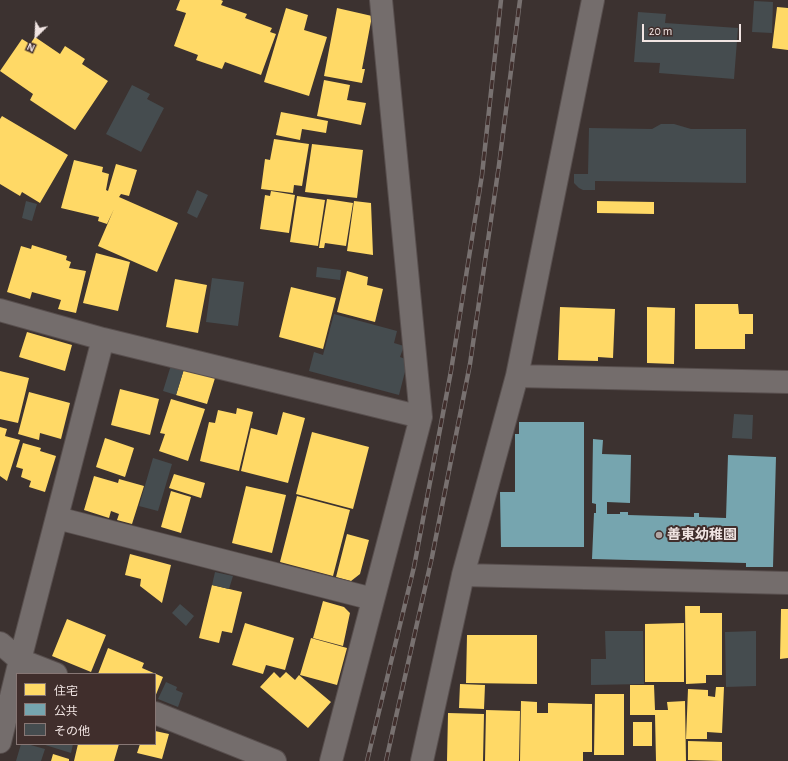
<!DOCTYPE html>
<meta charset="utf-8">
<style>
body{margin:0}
#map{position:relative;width:788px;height:761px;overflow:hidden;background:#3c3230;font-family:"Alegreya Sans","Noto Sans JP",sans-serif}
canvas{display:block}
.legend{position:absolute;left:16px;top:673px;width:140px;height:72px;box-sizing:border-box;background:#402e2c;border:1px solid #877775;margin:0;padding:5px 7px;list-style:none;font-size:12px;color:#f1e5e3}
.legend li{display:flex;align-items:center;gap:8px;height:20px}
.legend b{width:20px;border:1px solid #877775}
.north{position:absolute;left:16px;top:16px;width:40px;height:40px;-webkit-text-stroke:3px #402e2c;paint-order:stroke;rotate:204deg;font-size:11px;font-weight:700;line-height:16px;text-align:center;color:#f1e5e3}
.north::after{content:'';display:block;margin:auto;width:14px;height:18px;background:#f1e5e3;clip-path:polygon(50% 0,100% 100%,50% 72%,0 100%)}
.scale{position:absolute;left:642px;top:24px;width:99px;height:18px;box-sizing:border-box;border:2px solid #f1e5e3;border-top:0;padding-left:5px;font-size:12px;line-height:14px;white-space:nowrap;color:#f1e5e3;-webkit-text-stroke:3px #402e2c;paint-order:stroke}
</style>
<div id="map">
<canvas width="788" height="761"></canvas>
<ul class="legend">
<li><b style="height:11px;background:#ffd966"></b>住宅</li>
<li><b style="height:11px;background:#76a5af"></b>公共</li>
<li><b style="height:11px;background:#454c4f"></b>その他</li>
</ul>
<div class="north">N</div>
<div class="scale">20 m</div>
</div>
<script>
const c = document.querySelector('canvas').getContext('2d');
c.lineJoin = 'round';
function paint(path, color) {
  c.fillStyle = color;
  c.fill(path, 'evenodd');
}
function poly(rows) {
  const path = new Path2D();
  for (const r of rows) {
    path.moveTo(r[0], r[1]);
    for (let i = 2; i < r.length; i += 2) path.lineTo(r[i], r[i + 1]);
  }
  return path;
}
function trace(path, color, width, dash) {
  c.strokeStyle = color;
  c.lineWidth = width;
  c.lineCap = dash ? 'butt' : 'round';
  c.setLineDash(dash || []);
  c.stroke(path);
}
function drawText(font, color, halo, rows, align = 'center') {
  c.font = font + ' "Alegreya Sans","Noto Sans JP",sans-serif';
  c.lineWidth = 4;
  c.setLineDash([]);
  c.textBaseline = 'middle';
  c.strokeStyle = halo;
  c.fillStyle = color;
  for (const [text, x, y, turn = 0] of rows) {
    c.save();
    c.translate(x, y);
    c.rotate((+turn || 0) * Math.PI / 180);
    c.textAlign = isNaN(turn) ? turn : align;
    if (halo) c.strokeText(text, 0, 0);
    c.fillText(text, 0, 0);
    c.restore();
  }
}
const homes = poly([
 [180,0,221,0,223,1,221,5,247,14,245,18,272,28,270,32,276,34,261,75,225,62,222,69,196,60,198,55,174,46,186,13,176,10],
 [777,7,788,8,788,50,772,48],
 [286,8,308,15,304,30,327,37,309,96,264,82],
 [337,8,372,16,362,69,365,69,362,83,324,76],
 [35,37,60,54,65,46,85,59,82,64,108,81,75,130,30,100,33,94,0,71,22,39,30,44],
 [324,80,350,85,347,100,366,103,361,125,317,116],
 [281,112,328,121,326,133,302,129,300,140,276,135],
 [2,116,68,155,40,203,22,192,20,196,0,184,0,119],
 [274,139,309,144,302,186,294,185,293,193,261,189,265,159,270,160],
 [312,144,363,150,357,198,305,192],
 [74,160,103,167,102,172,109,174,106,190,108,191,116,164,137,170,129,196,121,194,119,197,178,223,157,272,98,246,114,209,107,224,98,221,99,217,61,208],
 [271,191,295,195,289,233,260,229,265,195,270,196],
 [297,196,325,200,318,246,290,242],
 [327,199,353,203,346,246,325,243,324,248,319,248],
 [354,201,371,203,373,255,347,251],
 [597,201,654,202,654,214,597,213],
 [32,245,67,256,66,260,71,262,69,268,86,271,76,313,58,309,61,300,32,292,30,299,7,292,21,246,31,249],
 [96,253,130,262,118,311,83,303],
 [347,271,368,277,367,285,383,289,375,322,337,312],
 [175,279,207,285,198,333,166,327],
 [291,287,336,298,323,349,279,337],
 [695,304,738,304,739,314,753,314,753,334,745,334,745,349,695,349],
 [560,307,615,309,613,358,598,357,598,361,558,360],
 [647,307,675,308,674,364,647,363],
 [27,332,72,345,65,371,19,357],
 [184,369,215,378,207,404,176,395],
 [0,371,29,378,18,423,0,419],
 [120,389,159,399,150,435,111,425],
 [29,392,70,403,61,439,40,433,39,440,18,434],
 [171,399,205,409,188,461,159,451,165,434,160,433],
 [237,408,253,412,239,471,200,461,209,422,215,423,218,410,236,414],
 [283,412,305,418,288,483,241,471,251,428,277,435],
 [0,427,7,429,5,436,20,440,7,481,0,476],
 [312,432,369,447,353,509,296,494],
 [105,438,134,448,125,477,96,467],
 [23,443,41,448,40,451,56,456,45,492,29,487,31,481,21,477,23,469,16,467],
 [174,474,205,483,201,498,169,488],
 [94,476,118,483,119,479,144,486,132,524,117,520,119,514,111,511,109,518,84,510],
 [246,486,286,495,272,553,232,543],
 [171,491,191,497,181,533,161,527],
 [297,496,350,510,333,576,280,562],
 [347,534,369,540,360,574,351,581,336,577],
 [130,554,171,565,162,603,140,586,141,579,125,575],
 [212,585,242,592,232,633,222,631,219,643,199,638],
 [323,601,344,607,350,613,343,646,313,638],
 [685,606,700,606,700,613,722,613,722,675,706,675,706,683,686,684],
 [781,609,788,609,788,658,780,659],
 [67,619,106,635,91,672,52,656],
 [245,623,294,638,285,670,266,665,263,674,232,665],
 [684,623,684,682,645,682,645,624],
 [467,635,537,635,537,684,466,683],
 [311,638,347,648,337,685,300,675],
 [108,648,144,663,142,668,163,677,155,697,155,674,98,674],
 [274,672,280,678,286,672,295,680,299,675,331,702,308,728,260,687],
 [460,684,485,685,484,709,459,708],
 [630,685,654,685,655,710,668,710,667,702,685,701,686,761,656,761,655,715,630,715],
 [716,687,724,687,722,733,707,732,707,739,686,739,688,689,708,690,708,696,715,697],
 [595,694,624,694,624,755,594,755],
 [521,701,537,702,537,713,548,713,548,703,592,704,592,752,583,752,583,761,520,761],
 [486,710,520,711,519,761,485,761],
 [448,713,484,714,483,761,447,761],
 [633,722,652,722,652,746,633,746],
 [155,731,169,734,162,759,137,753,140,744,155,744],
 [688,741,722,742,722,761,688,760],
 [78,744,119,744,114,761,74,761],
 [53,754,69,759,69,761,51,761]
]);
const public = poly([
 [519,422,584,422,584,547,501,547,500,492,515,492,515,434,519,434],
 [593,439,603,440,602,454,631,455,630,503,607,502,607,514,620,514,620,512,628,512,628,515,694,517,694,513,699,513,699,517,726,518,728,455,776,457,773,567,746,567,746,563,592,559,594,513,596,513,596,504,592,503]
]);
const building = poly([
 [754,1,773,2,772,33,752,32],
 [638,12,666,14,665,23,738,28,734,79,659,73,660,63,634,62],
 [132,85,150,94,147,99,164,108,141,152,106,134],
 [661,124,674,124,691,129,746,129,746,183,595,181,595,190,583,190,579,188,574,183,574,174,588,174,589,128,652,129],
 [197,190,208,195,197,218,187,213],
 [26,201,37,204,32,221,22,218],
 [317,267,341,270,340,280,316,277],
 [212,278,244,282,238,326,206,322],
 [334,314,397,331,394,343,404,346,400,357,408,360,399,395,309,371,314,352,323,355],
 [171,365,184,369,176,395,163,391],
 [734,414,753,415,752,439,732,438],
 [153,458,172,464,158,511,139,506],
 [215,572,233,576,229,589,212,585],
 [180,604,194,616,186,626,172,613],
 [605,631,643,631,644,684,591,685,591,659,606,659],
 [756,631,756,686,726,687,725,632],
 [166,682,177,687,176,690,183,693,178,707,158,699],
 [21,744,27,744,45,749,41,761,16,761],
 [42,744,73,744,71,753]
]);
const minor = poly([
 [0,310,103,339,421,417],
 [517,376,788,382],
 [57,518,373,599],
 [463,575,788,583],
 [0,643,20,660,56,674],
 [155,713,275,761],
 [0,742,20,660,103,339],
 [331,761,421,417,381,0],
 [422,761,463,575,517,376,593,0]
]);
const rail = poly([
 [367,761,414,567,451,371,482,175,501,0],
 [386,761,432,557,470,364,499,165,520,0]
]);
const markers = [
 [659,535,4,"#b2a6a4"]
];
const poiNames = [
 ["善東幼稚園",667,535]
];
paint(homes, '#ffd966');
paint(public, '#76a5af');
paint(building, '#454c4f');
trace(minor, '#584f4e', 24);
trace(minor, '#746d6c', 22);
trace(rail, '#787170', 4.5);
trace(rail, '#402e2c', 3, [9]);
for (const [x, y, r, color] of markers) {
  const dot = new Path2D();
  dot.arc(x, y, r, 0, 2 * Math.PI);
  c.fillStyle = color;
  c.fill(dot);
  trace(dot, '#402e2c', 1.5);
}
drawText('bold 14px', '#f1e5e3', '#402e2c', poiNames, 'left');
</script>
